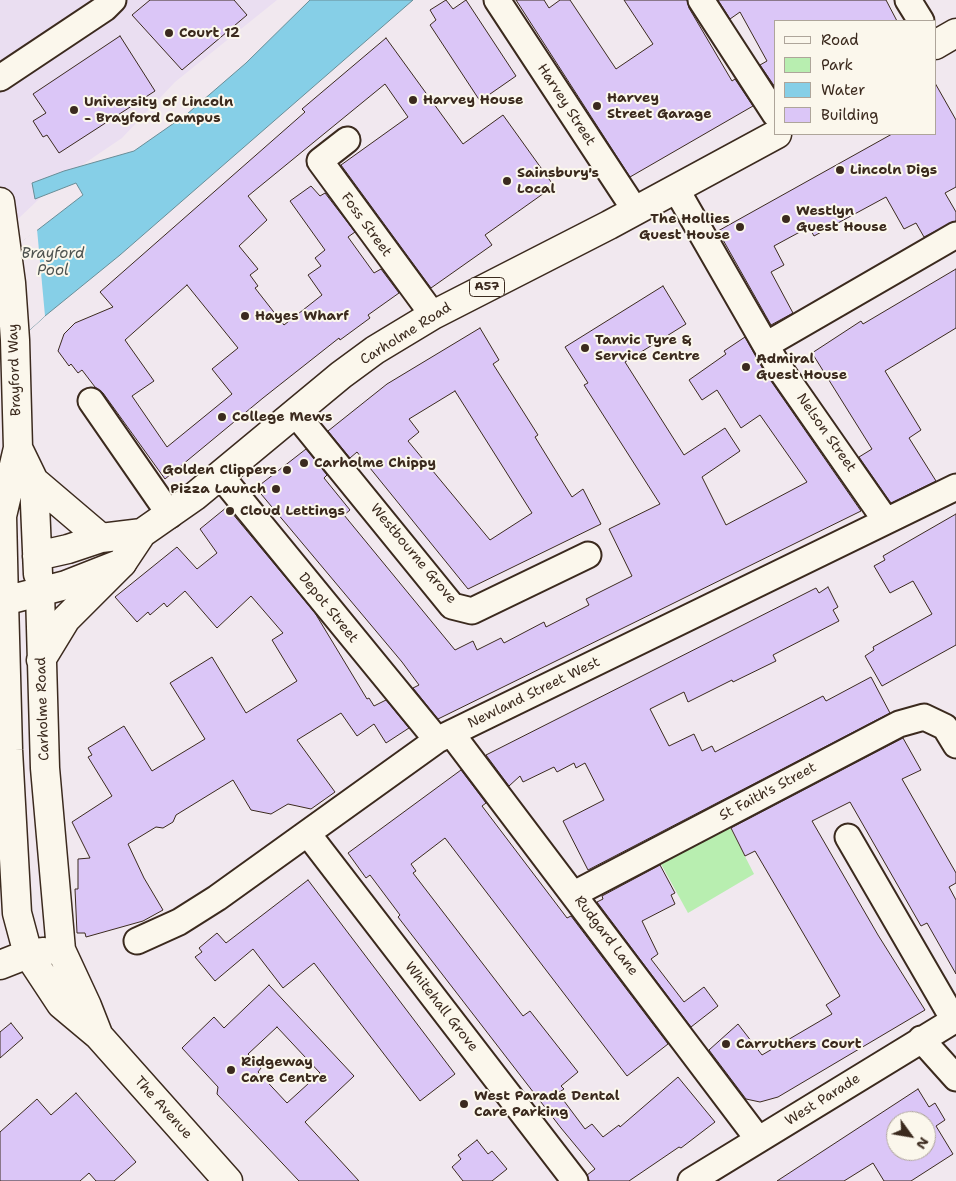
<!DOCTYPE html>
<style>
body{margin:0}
#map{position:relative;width:956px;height:1181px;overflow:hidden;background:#f1e8ef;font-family:"Shantell Sans",sans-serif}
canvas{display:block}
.legend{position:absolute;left:774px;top:20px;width:162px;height:115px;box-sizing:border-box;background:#fbf7ec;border:1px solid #aea59a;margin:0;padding:6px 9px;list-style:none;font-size:15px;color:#3b2a1e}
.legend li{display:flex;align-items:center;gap:10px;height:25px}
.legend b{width:25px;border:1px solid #aea59a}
.north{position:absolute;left:886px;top:1111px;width:50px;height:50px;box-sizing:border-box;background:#fbf7ec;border:1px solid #aea59a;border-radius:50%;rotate:122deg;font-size:14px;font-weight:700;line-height:20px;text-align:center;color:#3b2a1e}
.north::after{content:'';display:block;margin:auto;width:18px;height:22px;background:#3b2a1e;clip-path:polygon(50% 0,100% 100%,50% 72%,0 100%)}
</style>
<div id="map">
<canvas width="956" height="1181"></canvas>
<ul class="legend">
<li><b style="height:6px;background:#fbf7ec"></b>Road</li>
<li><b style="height:14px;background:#b8eeb0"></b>Park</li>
<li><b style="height:14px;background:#86cfe7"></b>Water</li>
<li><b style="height:14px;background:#dbc6f7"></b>Building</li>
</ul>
<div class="north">N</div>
</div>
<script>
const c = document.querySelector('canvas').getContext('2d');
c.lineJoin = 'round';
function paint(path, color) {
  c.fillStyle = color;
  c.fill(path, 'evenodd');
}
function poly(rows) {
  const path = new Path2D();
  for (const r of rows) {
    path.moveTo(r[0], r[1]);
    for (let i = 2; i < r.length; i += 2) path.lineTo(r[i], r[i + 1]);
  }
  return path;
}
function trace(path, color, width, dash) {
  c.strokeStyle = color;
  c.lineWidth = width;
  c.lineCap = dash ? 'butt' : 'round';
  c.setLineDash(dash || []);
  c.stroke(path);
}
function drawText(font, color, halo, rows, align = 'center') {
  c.font = font + ' "Shantell Sans",sans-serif';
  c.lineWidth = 4;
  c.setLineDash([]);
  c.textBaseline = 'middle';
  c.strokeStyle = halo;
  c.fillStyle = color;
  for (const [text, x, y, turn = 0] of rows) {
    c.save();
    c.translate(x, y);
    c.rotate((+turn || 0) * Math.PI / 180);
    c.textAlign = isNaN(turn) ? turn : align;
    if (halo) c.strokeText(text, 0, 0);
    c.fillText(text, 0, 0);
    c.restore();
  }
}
const built = poly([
 [0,0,277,0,175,82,122,138,57,182,0,236]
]);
const green = poly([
 [730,827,754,874,688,913,661,864]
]);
const water = poly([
 [310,0,413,0,120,255,45,316,0,357,0,259,83,195,76,183,35,199,32,183,64,171,134,151,187,114,246,63,310,0]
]);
const pier = poly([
 [37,229,45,316,0,357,0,259]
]);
const building = poly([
 [150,0,234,0,247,15,182,70,132,15,150,0],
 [446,0,453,9,466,0,516,76,480,101,430,25,436,20,430,10,446,0],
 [516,0,544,0,549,8,560,0,570,0,616,69,653,44,624,0,687,0,689,8,732,81,735,79,753,106,630,177,516,0],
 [718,0,886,0,897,21,775,21,775,87,760,65,767,61,740,12,730,19,718,0],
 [120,36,155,91,59,153,47,135,43,137,33,121,46,113,33,94,120,36],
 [386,38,463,144,503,115,554,186,485,235,492,245,431,288,341,165,408,117,385,84,248,196,267,220,239,246,258,269,250,275,258,286,255,288,284,325,322,295,308,275,321,266,315,258,325,250,290,201,311,186,320,196,325,193,355,232,348,237,374,273,381,269,399,293,368,315,370,318,340,340,339,338,263,398,165,479,103,393,95,387,82,370,78,373,71,364,69,366,58,351,64,334,75,323,113,307,100,292,305,112,302,109,386,38],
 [187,285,238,348,212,369,232,394,167,447,132,396,154,381,125,340,187,285],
 [935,83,956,120,956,187,945,193,956,212,956,221,924,237,916,223,904,229,886,197,814,236,809,227,774,246,784,265,771,272,793,313,771,325,718,231,892,134,935,134,935,83],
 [956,269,956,328,885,371,921,430,909,438,936,481,891,503,859,457,872,449,812,353,861,321,863,324,956,269],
 [663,286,686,324,625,362,684,455,725,428,740,451,702,477,726,525,807,482,760,415,741,428,717,390,702,400,689,380,726,354,724,351,745,337,764,371,861,511,438,719,413,688,419,685,402,662,256,488,306,449,327,475,324,478,350,510,344,515,455,650,473,641,477,650,501,638,504,643,544,622,546,627,589,605,586,599,632,576,609,529,660,504,584,385,588,383,565,347,663,286],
 [480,328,499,360,493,364,538,435,535,437,572,497,583,489,601,524,468,589,357,452,350,458,328,431,387,384,480,328],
 [455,391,532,513,490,540,408,441,419,432,409,419,455,391],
 [227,507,315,613,367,699,369,698,374,706,386,700,409,728,386,743,374,724,357,736,341,713,297,740,335,792,311,809,288,804,271,814,251,810,233,780,176,815,173,822,163,828,156,827,128,844,144,878,163,910,143,921,86,937,85,933,77,933,75,889,78,889,78,859,90,858,72,822,112,796,88,757,92,755,88,748,124,726,152,771,205,739,170,683,212,657,246,713,297,681,272,640,283,633,251,596,217,628,185,591,167,607,164,603,150,615,148,612,137,622,115,597,177,547,197,569,217,553,200,529,227,507],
 [956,514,956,645,882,686,865,656,874,650,873,647,932,614,913,581,890,593,874,566,885,560,883,556,956,514],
 [828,587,838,607,833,610,839,621,773,655,776,661,733,682,732,680,688,702,684,692,650,709,669,746,694,734,702,751,712,746,715,752,823,696,826,701,871,677,890,713,588,870,563,821,604,800,585,763,576,768,574,763,557,772,554,767,523,782,520,776,509,786,486,755,816,588,819,593,828,587],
 [903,738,921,770,902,779,956,873,956,883,949,887,956,900,956,974,927,923,921,926,850,802,812,821,878,935,925,1010,778,1097,760,1102,746,1099,709,1050,738,1024,762,1055,832,1014,826,1005,840,996,755,851,745,856,731,828,903,738],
 [461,770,486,803,482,806,567,918,571,916,668,1044,627,1076,445,838,411,864,416,871,413,873,523,1016,530,1011,578,1072,561,1086,564,1089,558,1093,585,1129,592,1124,603,1137,619,1125,620,1127,678,1077,715,1122,681,1148,679,1147,629,1181,589,1181,587,1175,595,1169,561,1128,398,917,400,915,370,875,366,878,348,853,461,770],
 [660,865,675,893,671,895,675,904,642,921,658,954,651,959,684,1002,704,987,718,1006,691,1027,597,902,603,899,602,896,660,865],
 [308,880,455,1074,420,1101,314,963,283,988,253,949,215,981,195,957,202,952,199,948,217,933,226,943,308,880],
 [269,985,354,1076,305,1122,359,1181,299,1181,217,1094,218,1087,182,1048,214,1017,224,1028,269,985],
 [277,1027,320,1073,287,1103,258,1072,261,1068,248,1054,277,1027],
 [11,1023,23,1038,0,1058,0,1032,11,1023],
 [918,1089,929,1107,935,1103,945,1120,936,1126,953,1154,911,1181,884,1181,873,1163,844,1181,777,1181,918,1089],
 [896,1121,926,1121,926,1151,896,1151,896,1121],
 [76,1093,136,1162,114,1181,96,1181,89,1173,80,1181,0,1181,0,1132,37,1099,51,1115,76,1093],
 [477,1140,488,1154,492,1151,507,1169,492,1181,463,1181,452,1167,461,1159,458,1155,477,1140]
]);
const minor = poly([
 [497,0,635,210],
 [701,0,775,114],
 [908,0,921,21],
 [0,78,105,8,113,0],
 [347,140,320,161,433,315],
 [676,189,776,363,886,521],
 [766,345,956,235],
 [91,401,170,515],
 [295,413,452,606,472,611,588,555],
 [220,475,437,740],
 [451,733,758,1139],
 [308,834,575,1181],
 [848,837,954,1020],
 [574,894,899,724,924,717,945,727,956,745],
 [137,941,179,922,217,898,437,740,956,487],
 [921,1039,956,1078],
 [691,1181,956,1019]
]);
const secondary = poly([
 [40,592,45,768,61,950,87,1006,98,1034],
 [4,601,8,750,17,913,28,954,61,1004,98,1035,228,1181],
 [41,660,66,619,122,563],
 [0,965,28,954,44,952]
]);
const primary = poly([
 [935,45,956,33],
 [0,202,11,283,15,340,18,448,2,516,4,601,66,585,122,563,142,533],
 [18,448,34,481,101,538],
 [34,481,38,574],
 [37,556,68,549,101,538,142,533,195,496,341,375,375,350,433,315,609,225,777,134]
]);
const markers = [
 [169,33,5,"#3b2a1e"],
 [413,100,5,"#3b2a1e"],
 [597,106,5,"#3b2a1e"],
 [74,110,5,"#3b2a1e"],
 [840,170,5,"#3b2a1e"],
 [507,181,5,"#3b2a1e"],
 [786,219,5,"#3b2a1e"],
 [740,227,5,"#3b2a1e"],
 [245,316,5,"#3b2a1e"],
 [585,348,5,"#3b2a1e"],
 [746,367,5,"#3b2a1e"],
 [222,417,5,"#3b2a1e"],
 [304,463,5,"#3b2a1e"],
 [287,470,5,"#3b2a1e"],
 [276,489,5,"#3b2a1e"],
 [230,511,5,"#3b2a1e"],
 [726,1044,5,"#3b2a1e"],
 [231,1070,5,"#3b2a1e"],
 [464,1104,5,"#3b2a1e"]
];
const shields = [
 [487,287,35]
];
const shieldNames = [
 ["A57",487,287]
];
const poiNames = [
 ["Court 12",179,33],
 ["Harvey",607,98],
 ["Street Garage",607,114],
 ["Harvey House",423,100],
 ["University of Lincoln",84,102],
 ["- Brayford Campus",84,118],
 ["Lincoln Digs",850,170],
 ["Sainsbury's",517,173],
 ["Local",517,189],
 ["Westlyn",796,211],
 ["Guest House",796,227],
 ["The Hollies",730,219,"right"],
 ["Guest House",730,235,"right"],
 ["Hayes Wharf",255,316],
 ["Tanvic Tyre &",595,340],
 ["Service Centre",595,356],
 ["Admiral",756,359],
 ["Guest House",756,375],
 ["College Mews",232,417],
 ["Carholme Chippy",314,463],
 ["Golden Clippers",277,470,"right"],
 ["Pizza Launch",266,489,"right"],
 ["Cloud Lettings",240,511],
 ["Carruthers Court",736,1044],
 ["Ridgeway",241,1062],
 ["Care Centre",241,1078],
 ["West Parade Dental",474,1096],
 ["Care Parking",474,1112]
];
const streetNames = [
 ["Harvey Street",566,105,57],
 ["Foss Street",366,225,54],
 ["Carholme Road",406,334,-32],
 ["Brayford Way",15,370,-92],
 ["Nelson Street",826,433,55],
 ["Westbourne Grove",413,554,50],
 ["Depot Street",328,608,51],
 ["Newland Street West",534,693,-26],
 ["Carholme Road",43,709,-92],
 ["St Faith's Street",768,792,-28],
 ["Rudgard Lane",606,936,53],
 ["Whitehall Grove",441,1007,52],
 ["West Parade",823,1100,-32],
 ["The Avenue",163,1108,48]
];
const waterNames = [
 ["Brayford",53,254],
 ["Pool",53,271]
];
paint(built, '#eadef1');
paint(green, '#b8eeb0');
paint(water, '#86cfe7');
trace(water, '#688d97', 1);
paint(pier, '#f1e8ef');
paint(building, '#dbc6f7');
trace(building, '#3b2a1e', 1);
trace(minor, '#3b2a1e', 29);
trace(secondary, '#3b2a1e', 31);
trace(primary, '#3b2a1e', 31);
trace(minor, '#fbf7ec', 25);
trace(secondary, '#fbf7ec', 28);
trace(primary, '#fbf7ec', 28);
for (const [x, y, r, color] of markers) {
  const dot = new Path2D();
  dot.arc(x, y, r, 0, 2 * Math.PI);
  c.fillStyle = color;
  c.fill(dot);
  trace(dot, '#fbf7ec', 2);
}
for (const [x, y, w] of shields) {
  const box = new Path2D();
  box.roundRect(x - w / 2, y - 9.5, w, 19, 4);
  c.fillStyle = '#fbf7ec';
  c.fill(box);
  trace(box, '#3b2a1e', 1);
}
drawText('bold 12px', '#3b2a1e', null, shieldNames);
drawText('bold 14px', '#3b2a1e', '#fbf7ec', poiNames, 'left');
drawText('14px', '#3b2a1e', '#fbf7ec', streetNames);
drawText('italic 15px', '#4e5350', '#fbf7ec', waterNames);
</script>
